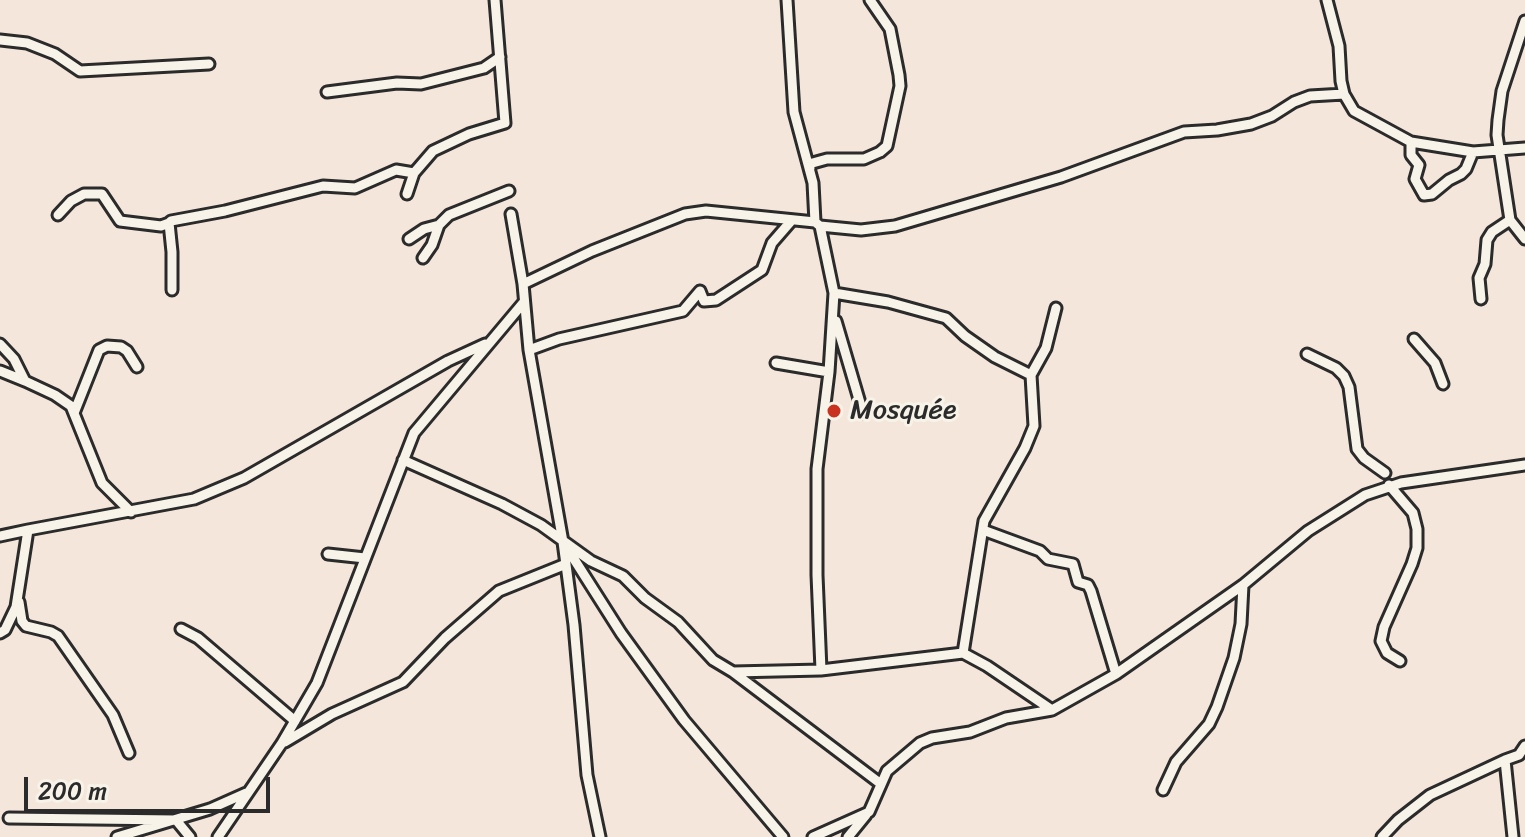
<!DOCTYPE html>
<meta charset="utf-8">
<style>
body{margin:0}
#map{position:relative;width:1525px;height:837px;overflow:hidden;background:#f4e6da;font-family:Sriracha,sans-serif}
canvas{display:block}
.scale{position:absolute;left:24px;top:777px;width:246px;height:36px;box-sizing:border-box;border:4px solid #2b2b2b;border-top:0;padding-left:10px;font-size:24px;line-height:28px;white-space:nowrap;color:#2b2b2b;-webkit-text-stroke:6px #f7f3e8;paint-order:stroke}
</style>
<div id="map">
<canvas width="1525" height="837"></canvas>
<div class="scale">200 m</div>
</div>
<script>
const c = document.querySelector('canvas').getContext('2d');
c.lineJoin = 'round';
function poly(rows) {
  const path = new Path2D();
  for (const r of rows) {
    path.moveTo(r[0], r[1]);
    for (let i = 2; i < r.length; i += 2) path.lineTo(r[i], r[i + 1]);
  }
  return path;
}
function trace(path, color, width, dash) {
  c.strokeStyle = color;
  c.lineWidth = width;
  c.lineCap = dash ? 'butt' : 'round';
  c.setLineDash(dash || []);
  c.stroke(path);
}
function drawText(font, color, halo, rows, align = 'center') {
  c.font = font + ' Sriracha,sans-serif';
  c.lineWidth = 6;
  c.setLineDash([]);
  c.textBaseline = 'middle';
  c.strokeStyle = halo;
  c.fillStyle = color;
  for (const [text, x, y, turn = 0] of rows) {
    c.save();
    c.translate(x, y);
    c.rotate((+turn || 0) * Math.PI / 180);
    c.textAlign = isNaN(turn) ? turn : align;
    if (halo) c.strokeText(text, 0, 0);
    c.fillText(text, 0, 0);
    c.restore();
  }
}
const minor = poly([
 [787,0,794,112,813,183,815,222,820,226,834,293,829,372,817,469,817,575,821,670],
 [1327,0,1339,46,1341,81,1344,94,1354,111,1411,142,1473,152,1525,148],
 [0,40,27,43,55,54,80,71,209,64],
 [327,92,397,83,421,84,484,68,500,57],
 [1411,142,1411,155,1419,165,1415,179,1424,195,1432,194,1449,180,1461,174,1466,169,1473,152],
 [810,168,809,164,827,159,864,159,880,152,887,146,900,86,899,75,890,29,870,0],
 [407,194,414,173,433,151,469,134,505,123,495,0],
 [511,214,523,284,529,350,563,542,574,625,587,775,600,837],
 [58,215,71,201,84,194,102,194,120,221,161,226,169,223],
 [1510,220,1525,239],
 [820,226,861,230,895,226,1061,177,1184,132,1217,130,1251,124,1272,116,1294,102,1310,96,1344,94],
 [409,239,424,229,439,225,449,215,509,191],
 [423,258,432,245,439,225],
 [523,284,592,251,685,214,706,211,815,222],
 [172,290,172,252,169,223,171,221,225,211,323,186,355,188,396,170,414,173],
 [834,293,888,302,946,318,965,336,995,357,1031,375,1034,426,1025,448,984,521,963,653],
 [1481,299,1479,278,1485,264,1487,240,1492,232,1510,220,1497,135,1498,120,1502,91,1525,21],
 [836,321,863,413],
 [1414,339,1435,363,1443,384],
 [0,344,14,359,25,381,55,395,71,406,102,483,131,512],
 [529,350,559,339,683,311,700,291,704,301,716,300,762,270,772,243,792,220],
 [1307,354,1336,368,1344,376,1349,387,1357,449,1364,458,1385,473],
 [776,363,829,372],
 [0,371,25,381],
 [1031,375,1046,348,1056,308],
 [74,413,99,350,107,346,121,347,127,351,137,367],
 [403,460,502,504,541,525,591,561,623,576,645,598,678,622,713,660,733,672,881,784],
 [1389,485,1413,513,1417,529,1417,548,1412,564,1384,627,1381,641,1387,653,1400,661],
 [983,530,1040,551,1048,559,1073,564,1078,582,1088,585,1091,591,1116,674],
 [0,536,28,530],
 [567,548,621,633,684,720,783,837],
 [328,554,365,558],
 [19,602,22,621,26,626,51,632,58,636,113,715,129,753],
 [181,629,198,638,295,721],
 [0,633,5,630,16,607,28,530,194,499,244,478,448,361,485,344],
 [733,672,821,670,963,653,987,666,1052,710,1116,674,1243,585,1308,531,1365,495,1401,483,1525,465],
 [285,742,332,714,403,682,445,638,499,591,566,564],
 [1163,790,1176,762,1209,724,1217,707,1234,658,1241,624,1243,585],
 [9,818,176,820,190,837],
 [117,837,210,809,246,793],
 [218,837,282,743,317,683,414,433,524,302],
 [813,837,869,812,887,771,920,743,932,738,970,732,1006,718,1052,710],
 [848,837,866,815],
 [1382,837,1398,820,1430,795,1505,760],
 [1513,837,1505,760,1519,755,1525,746]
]);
const markers = [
 [834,411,8,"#c8321e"]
];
const poiNames = [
 ["Mosquée",850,411]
];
trace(minor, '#2b2b2b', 15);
trace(minor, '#f7f3e8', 9);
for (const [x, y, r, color] of markers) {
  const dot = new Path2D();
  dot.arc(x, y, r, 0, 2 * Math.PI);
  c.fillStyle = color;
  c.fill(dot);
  trace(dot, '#f7f3e8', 3);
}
drawText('28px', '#2b2b2b', '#f7f3e8', poiNames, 'left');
</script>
